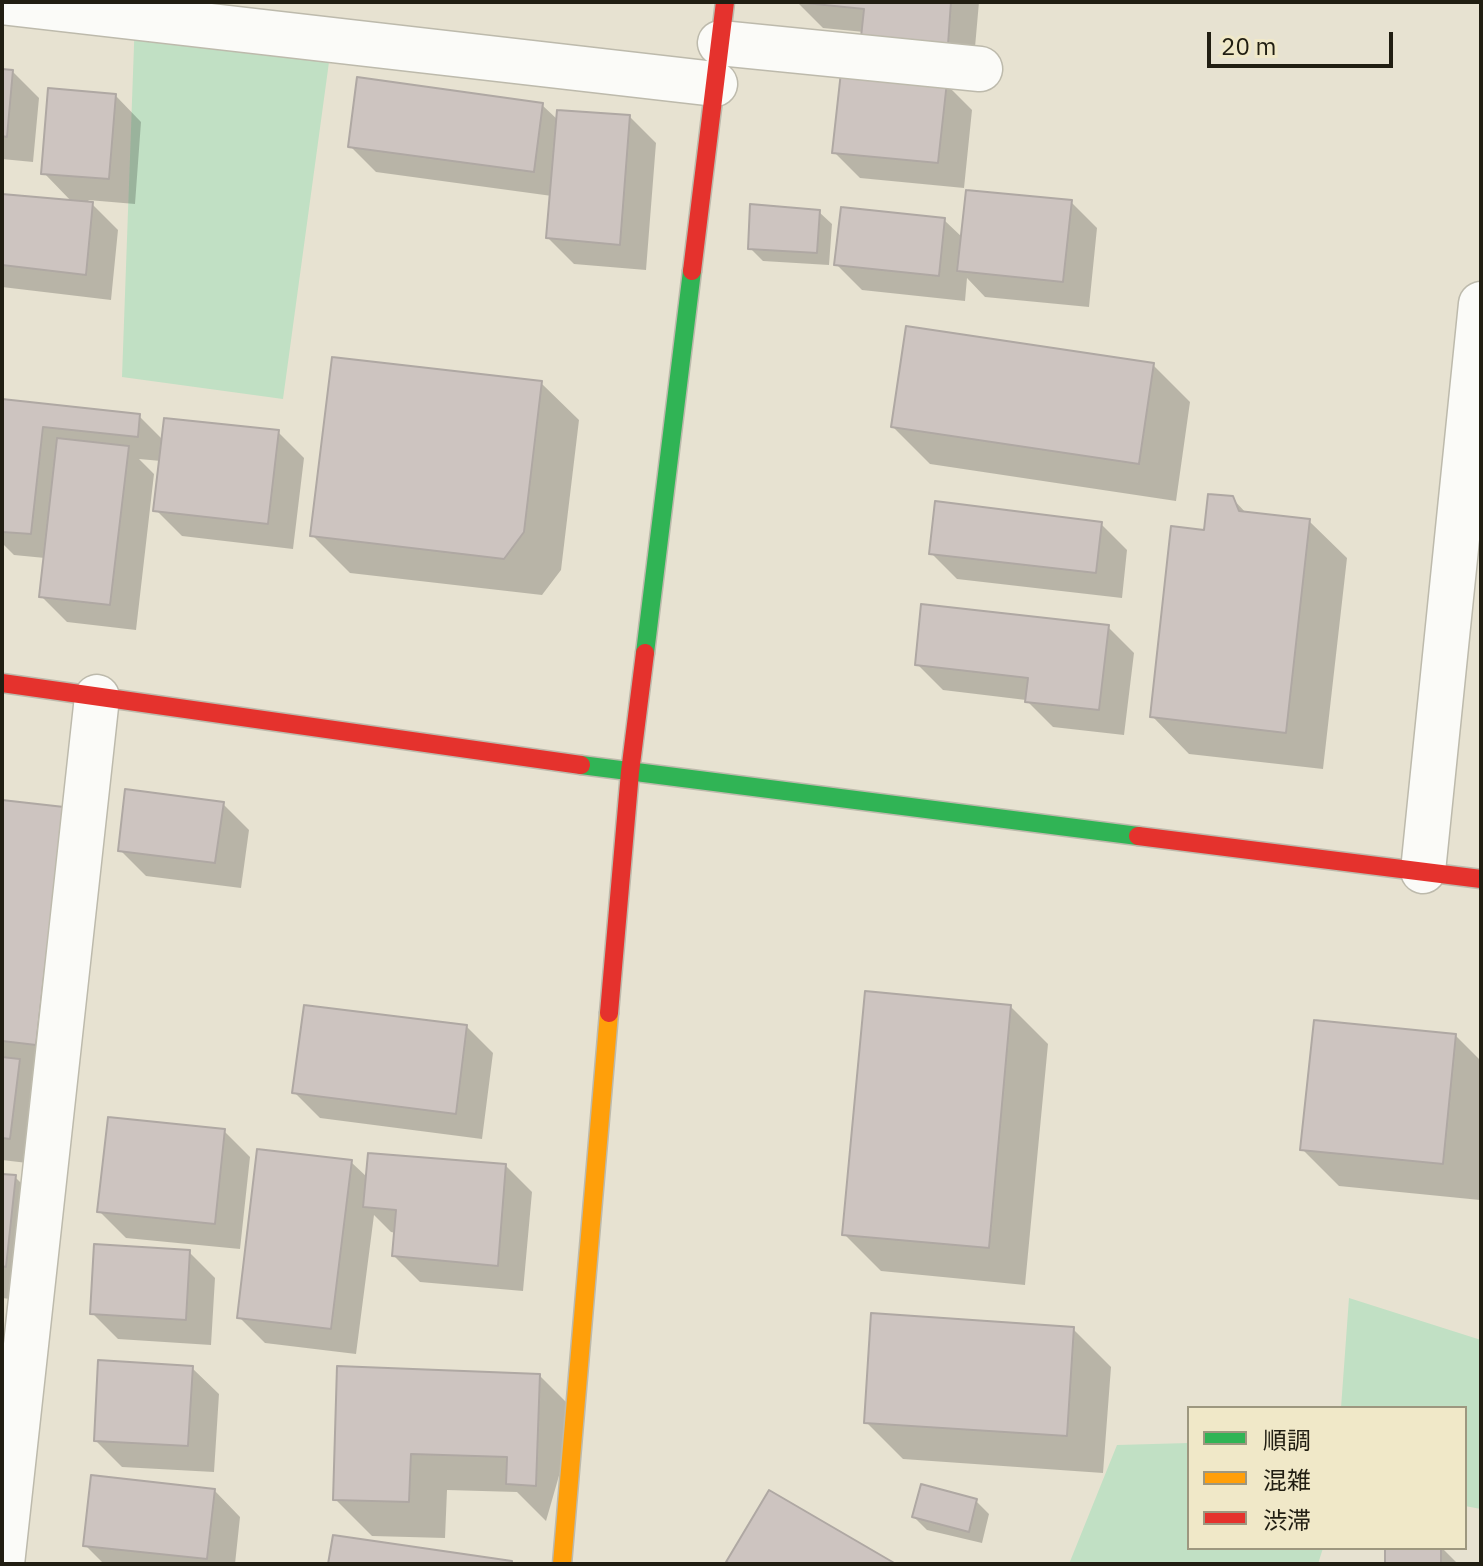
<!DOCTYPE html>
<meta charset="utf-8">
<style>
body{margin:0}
#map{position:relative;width:1483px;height:1566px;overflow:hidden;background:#e7e2d1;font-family:"IBM Plex Sans","Noto Sans JP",sans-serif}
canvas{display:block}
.frame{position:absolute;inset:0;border:4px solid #211e12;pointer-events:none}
.legend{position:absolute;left:1187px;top:1406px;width:280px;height:144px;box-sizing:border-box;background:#f0e8c8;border:2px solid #9d977f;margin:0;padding:10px 14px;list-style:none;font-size:24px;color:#211e12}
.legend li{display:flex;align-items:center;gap:16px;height:40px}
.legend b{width:40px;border:2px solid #9d977f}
.scale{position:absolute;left:1207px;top:32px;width:186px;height:36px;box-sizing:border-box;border:4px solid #211e12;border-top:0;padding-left:10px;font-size:24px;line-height:28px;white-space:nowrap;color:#211e12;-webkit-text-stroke:6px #f0e8c8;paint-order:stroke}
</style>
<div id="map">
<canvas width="1483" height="1566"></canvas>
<div class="frame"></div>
<ul class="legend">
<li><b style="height:10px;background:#30b455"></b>順調</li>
<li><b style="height:10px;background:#ff9f0a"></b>混雑</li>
<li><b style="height:10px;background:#e5322d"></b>渋滞</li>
</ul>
<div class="scale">20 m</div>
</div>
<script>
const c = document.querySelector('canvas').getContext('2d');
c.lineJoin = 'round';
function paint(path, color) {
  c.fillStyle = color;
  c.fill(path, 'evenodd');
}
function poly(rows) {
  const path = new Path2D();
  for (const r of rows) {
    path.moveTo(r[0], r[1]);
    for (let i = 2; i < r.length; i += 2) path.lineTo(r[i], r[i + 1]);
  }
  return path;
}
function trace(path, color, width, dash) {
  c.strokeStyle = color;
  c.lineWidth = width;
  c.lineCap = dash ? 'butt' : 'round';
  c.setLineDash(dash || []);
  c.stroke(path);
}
const green = poly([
 [135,18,332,40,283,399,122,377],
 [1349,1298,1481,1340,1481,1509,1465,1506,1465,1408,1341,1408],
 [1189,1443,1189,1548,1323,1548,1318,1564,1069,1564,1117,1445]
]);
const shadow = poly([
 [797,2,979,2,973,70,864,32,823,28],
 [889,38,958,44,958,48],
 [2,71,13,72,39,98,33,162,2,159],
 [946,84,972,110,964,188,860,178,834,152],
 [115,95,141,122,135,204,88,200,118,230,111,300,2,287,2,196,73,203,44,173],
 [542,105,558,120,630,117,656,143,646,270,574,264,548,238,552,196,376,172,350,146],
 [1071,202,1097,228,1089,307,985,297,967,278,965,301,862,290,836,264,944,220,963,238],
 [819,212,832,224,829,265,763,261,750,248],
 [1153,365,1190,402,1176,501,930,464,893,427],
 [541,383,579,420,561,570,542,595,350,573,313,536],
 [2,401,139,416,163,440,278,432,304,458,293,549,182,536,156,510,161,461,139,459,154,474,136,630,67,622,41,596,45,558,14,555,2,543],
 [1232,498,1247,514,1309,521,1347,558,1323,769,1189,754,1152,716,1206,532],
 [1101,524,1127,550,1122,598,957,579,931,553],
 [1108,627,1134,653,1124,735,1053,727,1026,700,943,690,917,664],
 [2,802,63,809,36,1164,2,1160],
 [223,804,249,830,241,888,146,876,120,850],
 [1011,1007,1048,1044,1025,1285,881,1271,844,1234],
 [467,1027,493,1053,482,1139,320,1118,294,1092],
 [1455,1035,1481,1061,1480,1200,1339,1186,1302,1149],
 [224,1131,250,1157,240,1249,126,1238,100,1212],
 [351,1162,368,1178,506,1166,532,1192,523,1291,420,1282,394,1256,396,1233,391,1232,374,1215,356,1354,265,1343,239,1317],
 [2,1176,15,1177,52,1214,43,1303,2,1298],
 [189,1252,215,1278,211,1345,118,1339,92,1313],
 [1073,1329,1111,1367,1103,1473,903,1459,866,1422],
 [192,1368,219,1394,214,1472,122,1467,96,1441],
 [540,1376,577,1413,546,1521,517,1492,447,1490,445,1538,372,1536,335,1499],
 [214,1490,240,1517,235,1564,104,1564,85,1545],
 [976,1501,989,1514,982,1543,927,1530,914,1517],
 [1387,1548,1442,1548,1458,1564,1387,1564]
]);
const building = poly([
 [795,2,951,2,948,45,861,37,864,9,795,2],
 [2,69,13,70,7,137,2,136,2,69],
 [841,72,947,82,938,163,832,153,841,72],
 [357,77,543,103,534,172,348,147,357,77],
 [48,88,116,94,109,179,41,174,48,88],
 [557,110,630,115,620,245,546,238,557,110],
 [966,190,1072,200,1063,282,957,271,966,190],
 [2,194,93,202,86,275,2,265,2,194],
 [750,204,820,210,817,253,748,249,750,204],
 [841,207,945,218,939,276,834,265,841,207],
 [906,326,1154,363,1139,464,891,427,906,326],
 [332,357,542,381,524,532,504,559,310,536,332,357],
 [2,399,140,414,138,437,43,427,31,534,2,532,2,399],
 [164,418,279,430,268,524,153,511,164,418],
 [57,438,129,446,110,605,39,597,57,438],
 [1208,494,1233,496,1239,511,1310,519,1286,733,1150,717,1171,526,1204,530,1208,494],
 [935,501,1102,522,1096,573,929,554,935,501],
 [921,604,1109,625,1099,710,1025,702,1028,678,915,665,921,604],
 [125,789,224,802,215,863,118,851,125,789],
 [2,800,64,807,36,1045,2,1041,2,800],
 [865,991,1011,1005,989,1248,842,1235,865,991],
 [304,1005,467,1025,456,1114,292,1093,304,1005],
 [1314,1020,1456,1034,1443,1164,1300,1150,1314,1020],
 [2,1057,20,1059,10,1139,2,1138,2,1057],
 [108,1117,225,1129,215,1224,97,1212,108,1117],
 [257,1149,352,1160,331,1329,237,1318,257,1149],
 [368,1153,506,1164,498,1266,392,1256,396,1210,363,1207,368,1153],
 [2,1174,16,1175,6,1267,2,1266,2,1174],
 [94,1244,190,1250,186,1320,90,1314,94,1244],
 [871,1313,1074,1327,1067,1436,864,1423,871,1313],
 [98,1360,193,1366,188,1446,94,1441,98,1360],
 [337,1366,540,1374,536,1486,506,1484,507,1457,411,1454,409,1502,333,1500,337,1366],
 [91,1475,215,1489,207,1559,83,1546,91,1475],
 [921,1484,977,1499,969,1532,912,1517,921,1484],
 [769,1490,896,1564,731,1564,726,1562,769,1490],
 [333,1535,512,1561,512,1564,328,1564,333,1535],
 [1385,1548,1441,1548,1441,1564,1385,1564,1385,1548]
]);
const street = poly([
 [2,2,715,84],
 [720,43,980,69],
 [1423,871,1481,304],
 [2,1564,97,697]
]);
const fast = poly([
 [645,653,692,271],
 [581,765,1138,836]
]);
const slow = poly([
 [562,1564,609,1013]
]);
const jam = poly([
 [692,271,725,2],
 [2,683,581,765],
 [1138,836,1481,879],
 [609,1013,630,772,645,653]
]);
paint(green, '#c1e0c4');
paint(shadow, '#0003');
paint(building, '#cdc4c0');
trace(building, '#afa8a3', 2);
trace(street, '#bdbaac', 47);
trace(fast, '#bdbaac', 21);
trace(slow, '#bdbaac', 21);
trace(jam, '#bdbaac', 21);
trace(street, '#fbfbf8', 44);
trace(fast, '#30b455', 18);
trace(slow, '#ff9f0a', 18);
trace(jam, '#e5322d', 18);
</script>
